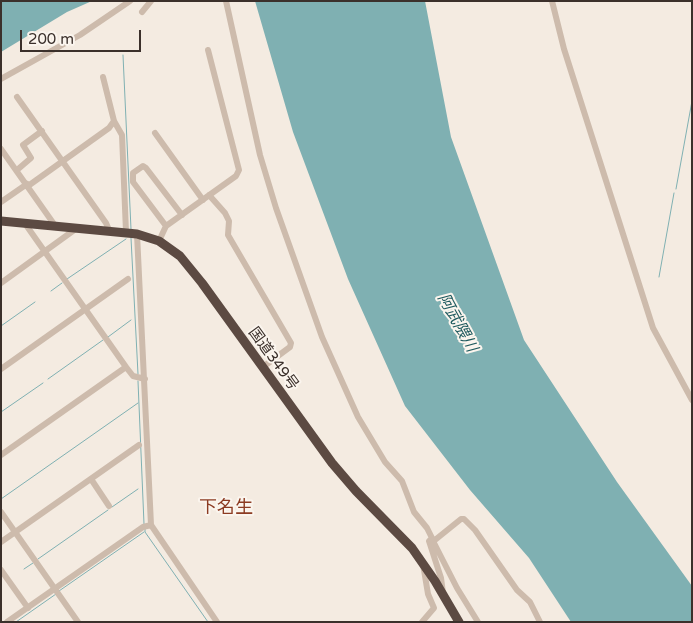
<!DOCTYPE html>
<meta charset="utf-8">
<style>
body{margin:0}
#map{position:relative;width:693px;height:623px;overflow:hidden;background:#f4ebe1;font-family:"Varela Round",sans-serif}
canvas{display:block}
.frame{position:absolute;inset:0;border:2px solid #3b302b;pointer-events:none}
.scale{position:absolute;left:20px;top:30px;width:121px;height:22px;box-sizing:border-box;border:2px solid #3b302b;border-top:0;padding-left:6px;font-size:15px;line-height:18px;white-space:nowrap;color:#3b302b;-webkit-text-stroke:4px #fbf5ee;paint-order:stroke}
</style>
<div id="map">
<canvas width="693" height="623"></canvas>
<div class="frame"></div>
<div class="scale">200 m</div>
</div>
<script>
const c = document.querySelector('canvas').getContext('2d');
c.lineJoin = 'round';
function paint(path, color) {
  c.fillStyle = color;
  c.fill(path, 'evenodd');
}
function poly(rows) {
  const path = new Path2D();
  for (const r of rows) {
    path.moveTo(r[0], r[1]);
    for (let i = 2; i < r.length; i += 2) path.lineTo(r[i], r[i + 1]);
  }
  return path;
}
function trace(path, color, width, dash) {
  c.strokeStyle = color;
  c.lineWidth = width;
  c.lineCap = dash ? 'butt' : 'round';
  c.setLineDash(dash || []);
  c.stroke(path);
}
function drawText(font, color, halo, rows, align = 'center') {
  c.font = font + ' "Varela Round","Noto Sans JP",sans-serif';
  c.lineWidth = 4;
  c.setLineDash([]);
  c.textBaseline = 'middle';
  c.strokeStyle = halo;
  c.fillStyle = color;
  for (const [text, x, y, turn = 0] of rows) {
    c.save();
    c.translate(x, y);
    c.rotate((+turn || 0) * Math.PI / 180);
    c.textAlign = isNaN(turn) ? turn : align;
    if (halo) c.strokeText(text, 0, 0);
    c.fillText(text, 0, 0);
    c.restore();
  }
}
const water = poly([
 [1,1,92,1,67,12,1,52],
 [255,1,425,1,451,137,524,340,617,482,692,586,692,622,571,622,529,558,470,490,405,406,348,279,293,132]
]);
const stream = poly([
 [123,55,131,229],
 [676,189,692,101],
 [131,238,138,374],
 [659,277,674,193],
 [67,279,126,239],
 [51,291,62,283],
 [1,326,35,302],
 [108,337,131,320],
 [48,379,103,340],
 [138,381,144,524],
 [1,412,43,383],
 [1,499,138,403],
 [112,507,138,489],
 [145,528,145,532,208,622],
 [38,559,108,510],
 [24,569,33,563],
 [59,591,144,532],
 [16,622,56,594]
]);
const minor = poly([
 [226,1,260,155,276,208,322,337,358,417,385,462,402,481,414,512,427,528,432,538,429,541,430,544],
 [552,1,564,49,653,328,692,400],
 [142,12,151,1],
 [103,77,114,121,122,135,126,232],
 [1,79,80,35,130,1],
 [17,97,106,223,109,230],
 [155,133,203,200],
 [1,149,56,227],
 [17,170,31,158,23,145,42,131],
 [28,186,109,128,114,121],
 [209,195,225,213,229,221,228,235,291,343,290,347,263,367],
 [1,202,27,184],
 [26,225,126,367,133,376,145,379],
 [166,226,133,182,133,173,143,166,146,168,182,215],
 [137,234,151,525,217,622],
 [159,241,166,226,236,176,239,170,208,50],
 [1,283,77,228],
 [1,369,128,279],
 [1,455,126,367],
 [91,479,109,506],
 [1,512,78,622],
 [433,541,457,588,478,622],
 [1,542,139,445],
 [1,570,28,608],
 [443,593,441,578,430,544,461,519,464,519,475,530,517,590,530,602,540,622],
 [7,622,143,527,151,525],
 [422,622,434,608,428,594,423,564]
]);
const highway = poly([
 [1,221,137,234,159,241,180,256,202,283,332,463,356,491,412,548,435,581,459,622]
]);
const streetNames = [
 ["国道349号",273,359,54]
];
const waterNames = [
 ["阿武隈川",457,323,61]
];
const quarterNames = [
 ["下名生",226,508]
];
paint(water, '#7fb0b2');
trace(stream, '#7fb0b2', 1);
trace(minor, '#cdbbac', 6);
trace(highway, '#5c4a42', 9);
drawText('15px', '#3b302b', '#fbf5ee', streetNames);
drawText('italic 16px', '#1f5a5e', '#fbf5ee', waterNames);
drawText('18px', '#8c3b22', '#fbf5ee', quarterNames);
</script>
